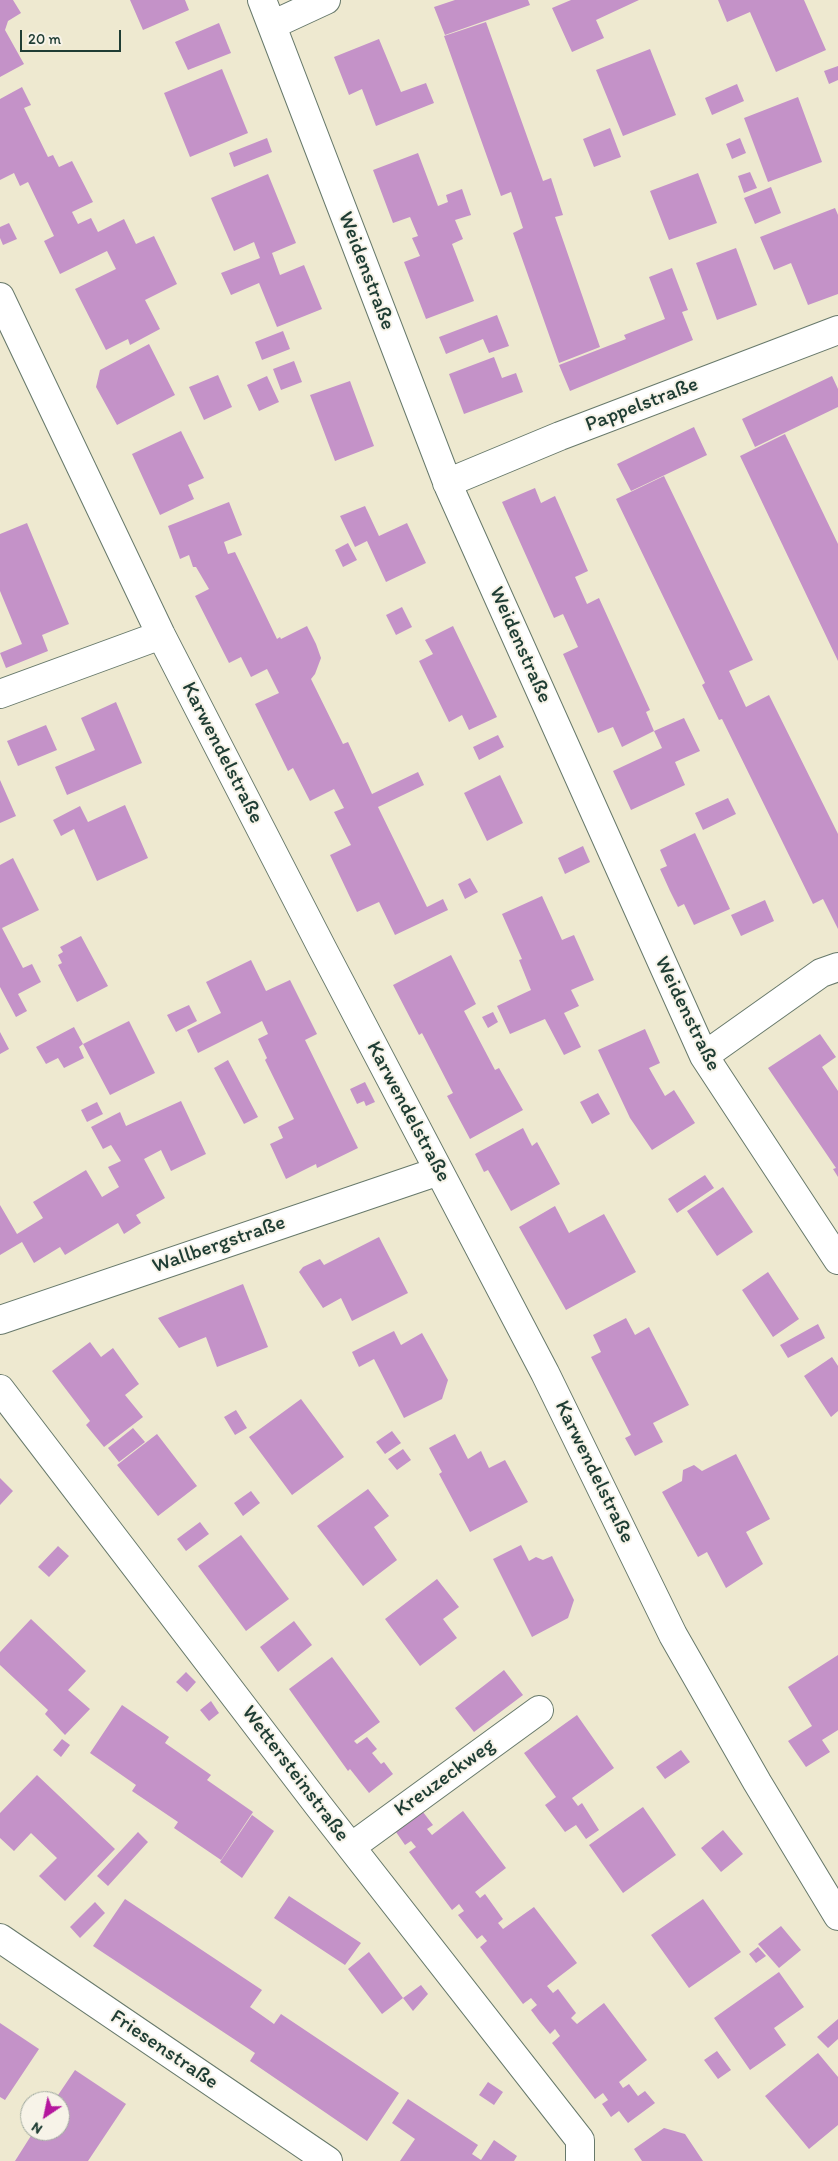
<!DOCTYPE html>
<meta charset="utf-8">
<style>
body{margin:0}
#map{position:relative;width:838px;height:2161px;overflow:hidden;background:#eee9d0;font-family:Itim,sans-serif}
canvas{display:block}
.north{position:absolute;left:20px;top:2091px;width:50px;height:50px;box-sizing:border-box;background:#f7f3e8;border:1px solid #a1aaa0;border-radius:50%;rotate:214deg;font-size:14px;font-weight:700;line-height:20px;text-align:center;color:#1f3d34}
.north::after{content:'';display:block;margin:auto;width:18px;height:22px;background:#b5179e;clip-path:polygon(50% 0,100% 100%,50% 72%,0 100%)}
.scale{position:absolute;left:20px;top:30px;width:101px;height:22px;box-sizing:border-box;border:2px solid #1f3d34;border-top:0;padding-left:6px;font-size:15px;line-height:18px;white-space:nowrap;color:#1f3d34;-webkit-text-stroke:4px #f7f3e8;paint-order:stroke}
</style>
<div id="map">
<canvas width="838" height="2161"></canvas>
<div class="north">N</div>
<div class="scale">20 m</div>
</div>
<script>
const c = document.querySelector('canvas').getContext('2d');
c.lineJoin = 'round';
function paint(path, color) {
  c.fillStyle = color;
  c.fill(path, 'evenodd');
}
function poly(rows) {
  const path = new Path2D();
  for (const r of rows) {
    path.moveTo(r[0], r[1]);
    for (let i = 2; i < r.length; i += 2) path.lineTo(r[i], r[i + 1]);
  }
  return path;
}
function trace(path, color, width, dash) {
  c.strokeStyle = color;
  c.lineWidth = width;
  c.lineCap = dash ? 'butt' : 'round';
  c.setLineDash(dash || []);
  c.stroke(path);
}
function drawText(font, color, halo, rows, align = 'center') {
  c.font = font + ' Itim,sans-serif';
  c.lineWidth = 4;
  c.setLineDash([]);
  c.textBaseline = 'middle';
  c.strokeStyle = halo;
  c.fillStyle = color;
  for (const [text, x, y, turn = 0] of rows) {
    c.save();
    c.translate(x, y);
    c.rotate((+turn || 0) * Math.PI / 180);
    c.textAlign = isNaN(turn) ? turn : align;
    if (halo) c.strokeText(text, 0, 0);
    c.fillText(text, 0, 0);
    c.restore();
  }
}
const building = poly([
 [0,0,13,0,21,13,8,21,5,30,24,64,0,77],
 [130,0,185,0,189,10,143,30],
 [455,0,528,0,530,5,445,35,434,7],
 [571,0,639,0,596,20,604,38,572,52,552,8],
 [718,0,804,0,826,50,776,72,750,12,727,22],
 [486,22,543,181,551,178,563,215,555,217,600,347,559,363,513,233,523,228,511,192,501,196,444,36],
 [219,23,231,53,188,70,175,42],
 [379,39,401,92,426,83,434,103,376,126,362,89,349,95,334,57],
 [650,49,676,115,623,136,596,70],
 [838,66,838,80,829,84,824,71],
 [222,69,248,133,190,157,164,93],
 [737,84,744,101,712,115,705,98],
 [22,87,31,105,24,108,48,157,53,155,59,167,72,161,93,202,72,212,78,224,91,218,98,232,124,219,136,244,154,236,177,284,145,300,160,329,130,345,128,339,106,350,75,289,116,269,107,251,60,274,44,241,54,236,28,182,20,186,14,173,0,180,0,99],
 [798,97,822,162,768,182,744,118],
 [610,128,621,157,594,167,583,139],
 [267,138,272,152,234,167,229,153],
 [740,138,746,153,732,159,726,144],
 [418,153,438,206,448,202,446,195,462,189,471,215,455,220,463,239,452,244,474,301,426,319,404,262,420,256,412,238,418,236,410,217,393,223,373,170],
 [750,172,757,188,744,193,738,176],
 [698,173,717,223,669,240,650,191],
 [268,174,296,243,272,253,280,275,304,265,322,309,277,327,259,283,231,295,221,273,260,258,254,242,234,251,211,198],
 [771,187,781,213,755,224,744,198],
 [835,208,838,215,838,294,808,305,791,263,774,270,760,237],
 [9,223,17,239,3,245,0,238,0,227],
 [736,248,757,305,717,320,696,263],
 [672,268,688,310,682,312,693,340,570,391,559,365,626,339,624,335,665,319,649,277],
 [497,315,509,346,489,353,483,339,446,354,439,337],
 [283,331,290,349,262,360,255,342],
 [149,344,175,395,117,425,96,387,100,370],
 [494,357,502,378,516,373,523,392,464,414,449,374],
 [294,361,302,382,281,390,273,369],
 [218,375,232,407,204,420,189,387],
 [267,376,279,402,259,411,247,385],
 [832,376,838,389,838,407,755,447,742,419],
 [350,381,374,446,335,461,310,395],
 [694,427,707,455,631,491,617,464],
 [181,431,204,478,188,485,194,499,160,515,132,454],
 [785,434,838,544,838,661,740,456],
 [664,476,753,660,729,671,746,707,769,695,838,834,838,929,823,899,813,904,722,719,719,720,702,685,705,683,616,499],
 [535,488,541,503,555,496,588,571,575,577,587,604,599,598,650,710,646,712,654,731,622,747,613,727,598,733,563,654,578,647,563,614,554,618,502,502],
 [229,502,242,535,224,542,228,554,235,552,277,639,280,637,281,639,307,626,316,644,321,658,315,674,311,679,343,744,348,742,372,794,418,772,424,785,378,807,427,907,443,899,448,910,395,935,379,902,357,912,330,855,351,845,334,812,344,808,334,789,310,801,293,768,288,771,255,704,279,693,267,669,251,677,241,657,229,663,195,596,209,589,196,567,193,567,189,555,180,559,168,526],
 [365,506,379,536,407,523,426,563,386,582,367,541,355,547,340,516],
 [27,523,69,624,42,635,48,651,6,668,0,653,22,644,0,591,0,534],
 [348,543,357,560,343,567,335,550],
 [402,607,412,627,396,635,386,615],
 [453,626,497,717,469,730,462,715,449,722,419,661,433,654,425,640],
 [116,702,142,763,67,795,55,767,95,750,81,718],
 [684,718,700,751,675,762,685,785,631,810,613,771,662,748,654,731],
 [46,725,57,750,18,766,7,741],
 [498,735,504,747,479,760,473,747],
 [500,775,523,823,487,841,464,793],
 [0,780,16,816,0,823],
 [728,798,736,814,703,830,695,813],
 [125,805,148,858,97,881,74,829,61,836,53,820,80,806,88,822],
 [695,833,730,909,694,925,684,904,678,907,670,891,660,869,667,866,660,850],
 [583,846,590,862,565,874,558,858],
 [13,858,39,910,2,928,23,968,32,964,41,982,18,994,27,1011,16,1017,0,987,0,865],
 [470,878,478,892,465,899,458,884],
 [542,896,562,940,574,935,594,980,571,990,579,1006,564,1013,581,1047,564,1055,545,1019,510,1034,497,1006,531,990,519,960,522,959,502,914],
 [765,900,774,921,741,936,731,915],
 [81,936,108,986,77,1002,58,965,62,963,58,955,63,952,60,947],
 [451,955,476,1004,464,1011,495,1070,499,1068,523,1110,470,1139,447,1096,453,1093,422,1033,419,1035,393,985],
 [251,960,266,991,290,980,317,1034,305,1040,358,1148,317,1168,316,1164,286,1179,270,1144,283,1138,278,1127,294,1119,265,1060,267,1058,258,1039,268,1034,262,1021,198,1053,187,1030,221,1013,206,982],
 [189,1005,197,1021,176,1032,167,1015],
 [493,1012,498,1022,488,1028,482,1017],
 [129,1021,155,1073,110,1095,83,1044],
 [74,1027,83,1044,79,1047,84,1058,64,1068,58,1058,46,1064,36,1047],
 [645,1029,660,1063,649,1068,665,1096,674,1090,695,1123,652,1150,630,1118,598,1050],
 [0,1032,9,1049,0,1054],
 [820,1034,836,1057,822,1067,838,1091,838,1177,833,1169,836,1168,768,1068],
 [228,1060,258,1117,244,1124,214,1068],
 [365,1082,375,1102,366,1106,364,1101,357,1104,350,1089],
 [598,1093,610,1114,592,1124,580,1102],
 [181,1101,206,1154,171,1171,161,1150,144,1159,165,1198,136,1215,141,1223,124,1234,118,1223,65,1255,60,1247,34,1263,22,1242,0,1255,0,1205,17,1234,43,1218,33,1202,86,1170,102,1197,119,1187,108,1167,121,1161,111,1145,103,1149,91,1127,120,1112,126,1126],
 [97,1102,103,1114,87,1122,81,1110],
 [523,1128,532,1146,537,1142,560,1184,511,1211,488,1170,484,1172,475,1154],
 [705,1175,714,1188,677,1213,668,1199],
 [723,1187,753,1232,717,1256,687,1211],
 [555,1206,569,1233,604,1214,636,1272,566,1310,519,1227],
 [379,1237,408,1293,352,1321,341,1298,323,1308,299,1272,303,1267,320,1259,324,1265],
 [768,1272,799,1319,773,1337,742,1290],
 [243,1284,268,1347,217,1367,206,1337,179,1348,158,1318],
 [626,1318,635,1335,649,1327,689,1405,653,1423,663,1442,635,1456,625,1438,631,1435,591,1357,601,1352,593,1335],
 [818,1324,825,1338,788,1358,780,1345],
 [394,1331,401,1345,422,1333,448,1380,442,1399,404,1418,374,1359,359,1367,352,1352],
 [90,1342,101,1357,113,1348,139,1384,125,1395,143,1417,104,1447,86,1425,90,1421,52,1371],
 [832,1357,838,1366,838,1411,831,1417,804,1376],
 [301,1399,344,1457,292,1495,249,1437],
 [236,1410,247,1428,235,1435,224,1417],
 [133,1428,145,1442,119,1462,108,1448],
 [392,1431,401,1443,385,1454,376,1442],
 [157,1434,197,1486,158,1516,117,1465],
 [455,1434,468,1459,481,1451,489,1468,505,1460,528,1502,470,1532,439,1474,442,1472,429,1448],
 [403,1449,411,1460,397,1470,388,1459],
 [736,1454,770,1519,746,1532,763,1564,726,1588,707,1552,698,1557,662,1492,682,1481,683,1470,694,1465,702,1471],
 [0,1478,13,1491,0,1505],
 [368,1489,389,1516,374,1527,397,1560,363,1586,317,1526],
 [251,1491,260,1503,243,1516,234,1503],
 [200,1522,209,1534,186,1551,177,1539],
 [241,1535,289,1599,246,1631,198,1566],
 [521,1545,529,1561,536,1557,543,1560,552,1556,574,1600,568,1618,532,1637,493,1559],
 [58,1546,69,1556,49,1577,38,1567],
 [437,1579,459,1607,443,1619,457,1638,420,1666,385,1619],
 [31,1619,86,1671,68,1690,90,1709,65,1735,45,1714,48,1710,0,1665,0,1652],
 [294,1621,312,1645,278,1672,260,1647],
 [838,1655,838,1730,822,1740,830,1752,806,1767,788,1741,812,1726,788,1687],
 [332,1657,380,1722,354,1741,357,1744,367,1737,377,1749,372,1753,381,1764,384,1762,393,1774,369,1793,350,1769,348,1771,289,1689],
 [504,1670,523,1695,474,1732,455,1708],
 [186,1672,196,1682,187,1692,176,1682],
 [211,1701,219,1713,209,1721,200,1710],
 [122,1705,169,1737,165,1743,211,1775,207,1780,253,1812,221,1860,174,1828,178,1822,132,1791,136,1785,90,1753],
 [577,1715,614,1768,572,1798,578,1806,582,1803,599,1830,586,1839,576,1825,565,1832,545,1805,556,1797,524,1753],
 [62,1739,70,1745,61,1757,53,1750],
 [681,1750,690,1762,665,1779,656,1767],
 [37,1775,115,1849,65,1901,39,1876,57,1858,31,1833,14,1851,0,1838,0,1813],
 [643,1807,676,1855,623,1893,589,1845],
 [463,1811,506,1868,475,1892,480,1898,485,1894,503,1919,498,1923,503,1929,534,1907,577,1963,547,1986,553,1993,558,1989,576,2013,571,2018,577,2024,604,2003,647,2060,619,2082,623,2088,629,2084,638,2096,645,2091,655,2103,628,2123,619,2111,611,2117,602,2104,608,2100,603,2093,595,2099,552,2043,560,2036,555,2029,550,2034,540,2022,531,2010,537,2005,531,1998,523,2004,480,1947,487,1941,482,1935,477,1939,458,1915,464,1911,459,1904,452,1910,409,1852,416,1847,411,1841,405,1845,396,1832,423,1812,433,1825,427,1829,432,1835],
 [252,1815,274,1831,242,1878,220,1862],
 [723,1830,743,1854,721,1872,701,1848],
 [138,1832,148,1842,108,1886,97,1876],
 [289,1896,361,1943,345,1965,274,1918],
 [125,1899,262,1990,250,2007,274,2024,260,2044,281,2014,399,2093,367,2141,250,2061,255,2053,93,1946],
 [703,1899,741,1952,689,1988,651,1935],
 [95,1902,105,1913,80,1938,70,1927],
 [781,1926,801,1950,779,1968,758,1944],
 [758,1947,766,1956,756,1963,749,1954],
 [369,1952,403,1998,382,2014,348,1969],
 [779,1972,804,2007,774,2028,786,2045,750,2070,714,2018],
 [421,1985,428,1994,413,2011,403,1998],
 [838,2019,838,2039,828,2048,817,2037],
 [0,2023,39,2049,5,2100,0,2097],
 [717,2051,731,2070,718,2079,704,2060],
 [818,2053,838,2077,838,2125,809,2149,765,2096],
 [75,2070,126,2104,88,2161,15,2161,34,2131,60,2131,60,2101,54,2101],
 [488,2082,503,2092,494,2105,479,2095],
 [408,2099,478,2145,472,2154,481,2160,494,2140,517,2156,514,2161,400,2161,415,2139,392,2123],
 [664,2128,685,2134,703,2161,642,2161,634,2149]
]);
const minor = poly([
 [262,0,449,487,704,1056,838,1260],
 [272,25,326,0],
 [0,297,161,635,322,948,545,1373,673,1635,757,1782,838,1916],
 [447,483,560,436,838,330],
 [0,694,161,635],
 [704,1056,821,973,838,967],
 [0,1320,439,1171],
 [0,1389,318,1805,580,2140,580,2161],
 [351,1847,539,1710],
 [0,1938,328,2161]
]);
const streetNames = [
 ["Weidenstraße",366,271,69],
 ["Pappelstraße",642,405,-21],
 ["Weidenstraße",520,645,66],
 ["Karwendelstraße",222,753,63],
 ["Weidenstraße",687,1014,64],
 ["Karwendelstraße",408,1112,62],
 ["Wallbergstraße",219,1245,-19],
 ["Karwendelstraße",594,1472,64],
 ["Wettersteinstraße",295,1774,53],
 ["Kreuzeckweg",445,1778,-36],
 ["Friesenstraße",164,2050,34]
];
paint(building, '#c492c8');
trace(minor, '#67796b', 30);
trace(minor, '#fff', 28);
drawText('21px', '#1f3d34', '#f7f3e8', streetNames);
</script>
